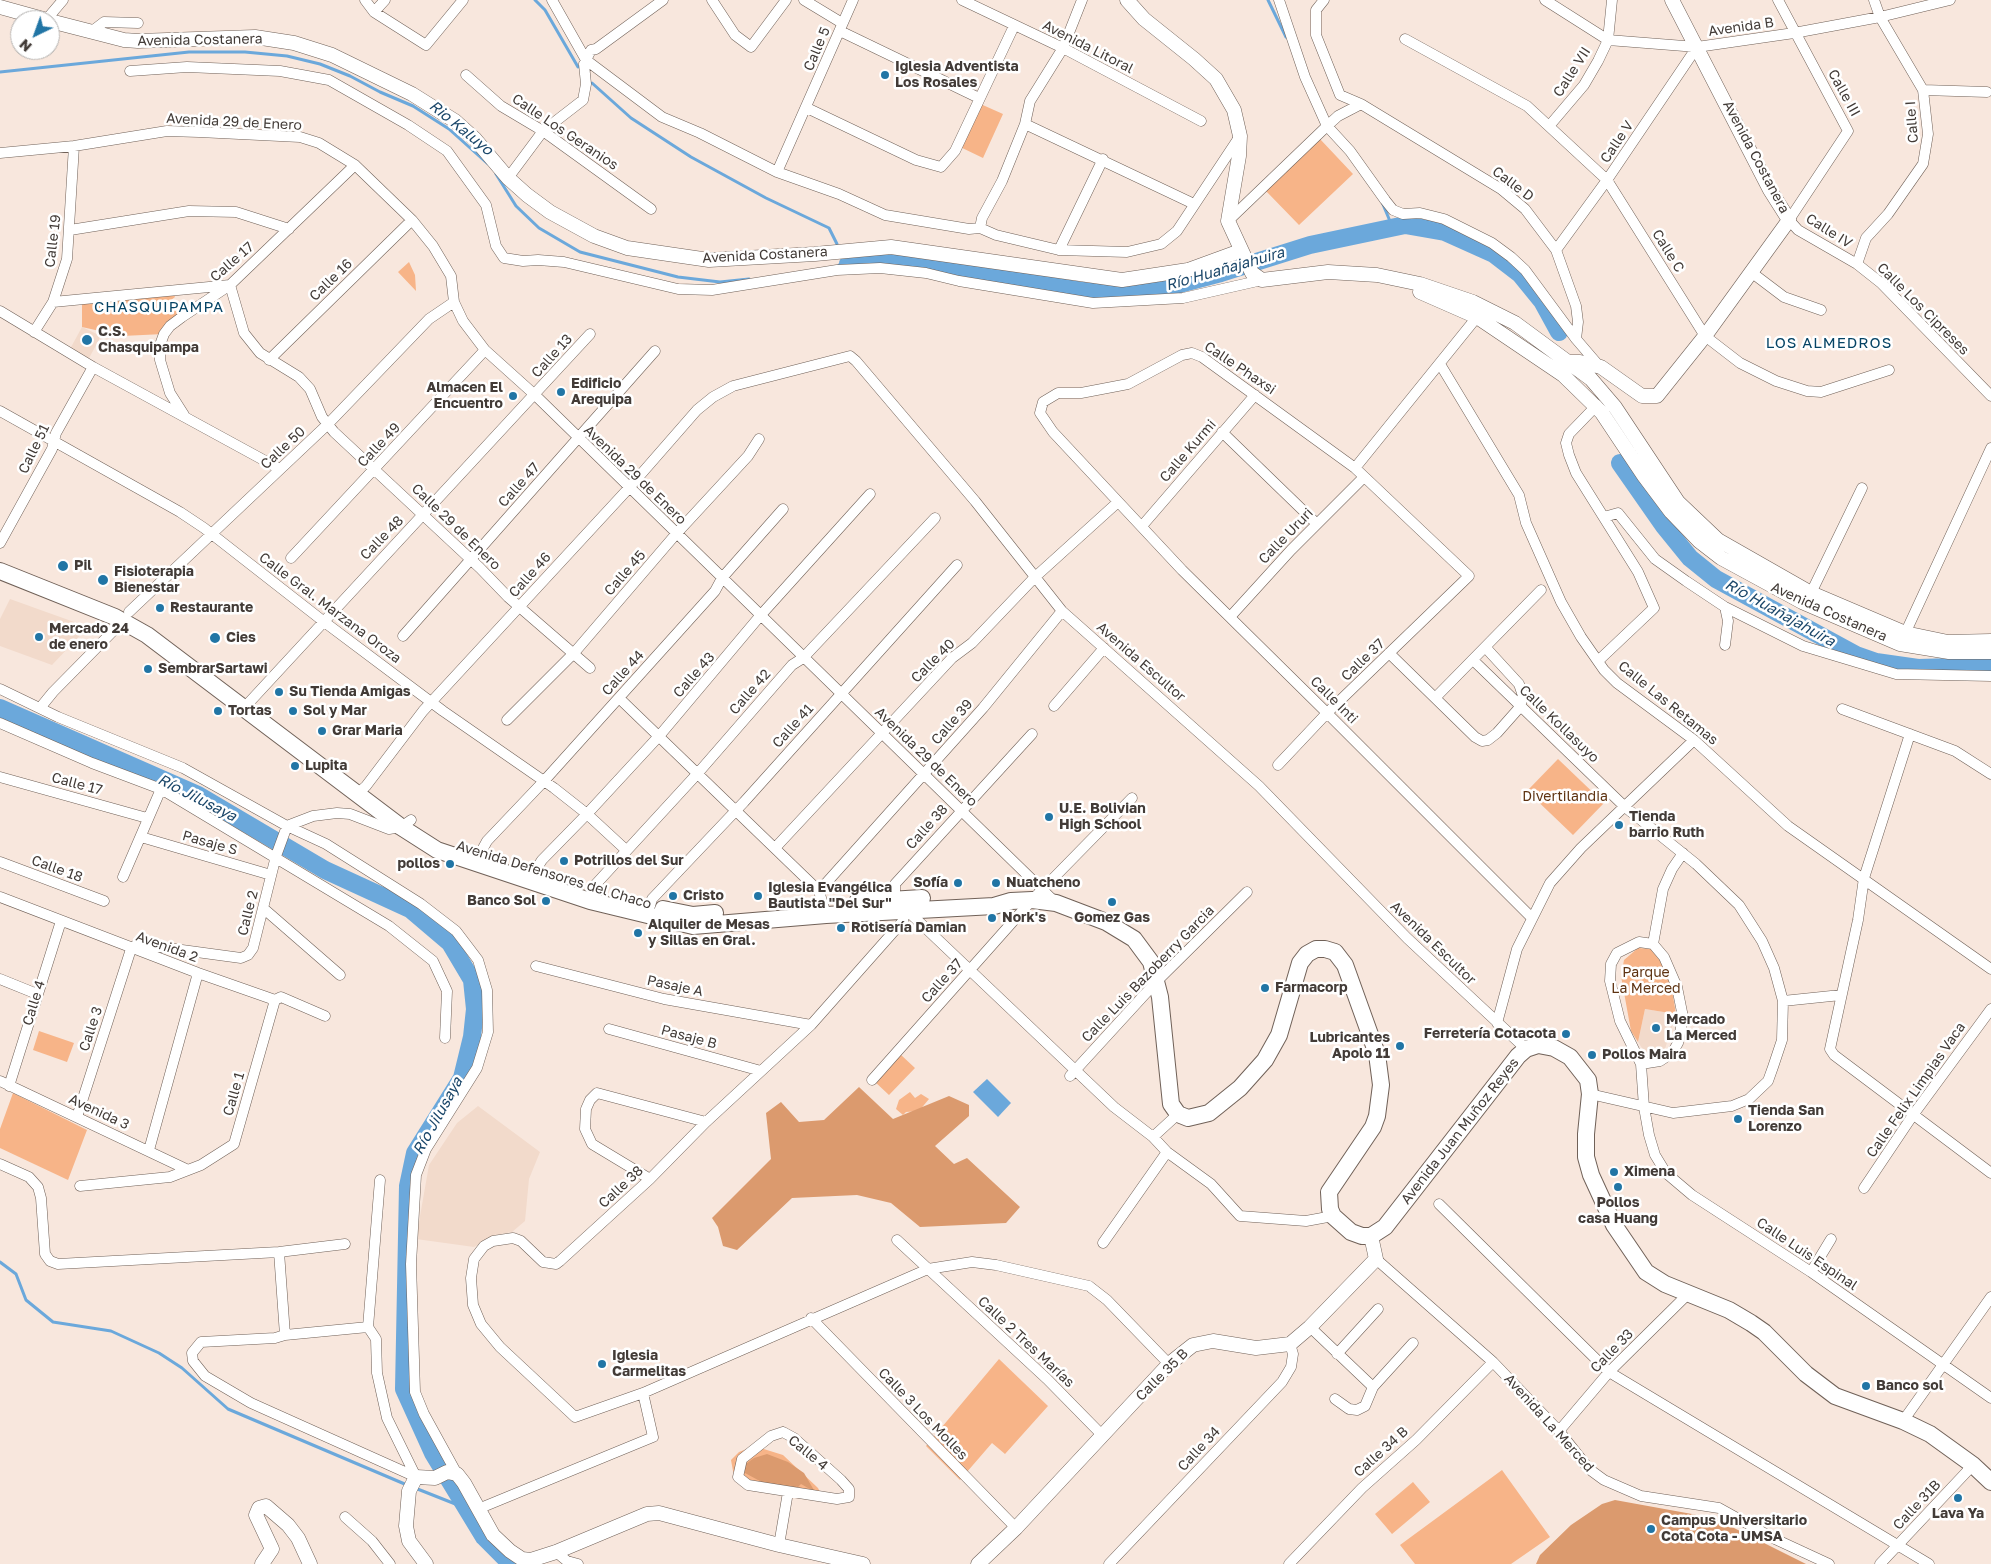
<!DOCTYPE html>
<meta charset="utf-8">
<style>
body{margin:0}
#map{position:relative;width:1991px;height:1564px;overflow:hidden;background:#f8e7dd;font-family:"Golos Text",sans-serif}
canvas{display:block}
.north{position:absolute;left:10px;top:10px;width:50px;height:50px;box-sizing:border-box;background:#fff;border:1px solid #b3b1af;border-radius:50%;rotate:222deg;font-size:14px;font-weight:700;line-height:20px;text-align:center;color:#423b37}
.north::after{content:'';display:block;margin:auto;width:18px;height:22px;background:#2175a5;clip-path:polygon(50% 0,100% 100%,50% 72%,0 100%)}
</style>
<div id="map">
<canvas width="1991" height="1564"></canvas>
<div class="north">N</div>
</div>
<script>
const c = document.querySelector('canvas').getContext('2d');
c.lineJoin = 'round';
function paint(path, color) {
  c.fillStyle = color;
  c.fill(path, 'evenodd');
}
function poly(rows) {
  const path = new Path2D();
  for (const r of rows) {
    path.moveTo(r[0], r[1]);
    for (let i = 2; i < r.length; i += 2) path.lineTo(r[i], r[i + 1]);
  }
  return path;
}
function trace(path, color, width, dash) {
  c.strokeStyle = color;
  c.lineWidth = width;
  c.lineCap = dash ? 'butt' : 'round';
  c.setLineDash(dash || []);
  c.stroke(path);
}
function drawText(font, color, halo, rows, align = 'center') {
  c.font = font + ' "Golos Text",sans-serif';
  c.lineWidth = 5;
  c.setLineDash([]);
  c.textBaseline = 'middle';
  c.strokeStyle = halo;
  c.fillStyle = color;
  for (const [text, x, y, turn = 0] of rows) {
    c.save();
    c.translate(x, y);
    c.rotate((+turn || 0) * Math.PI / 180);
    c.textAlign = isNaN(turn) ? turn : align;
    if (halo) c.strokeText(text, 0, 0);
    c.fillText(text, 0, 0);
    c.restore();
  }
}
const built = poly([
 [82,327,101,336,88,360,70,349],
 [10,599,88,627,52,665,0,646,0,619],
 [1645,1009,1676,1014,1664,1052,1654,1056,1644,1051,1638,1042],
 [478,1106,540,1152,529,1179,525,1221,512,1232,495,1235,474,1247,416,1239,429,1165,457,1123]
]);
const green = poly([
 [976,102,1003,114,983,158,956,145],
 [1320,139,1353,174,1299,225,1266,191],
 [409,262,415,275,416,291,398,272],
 [173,292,175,297,167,303,182,317,164,334,122,336,82,327,82,303],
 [1558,759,1604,803,1573,835,1527,791],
 [1638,948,1651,949,1669,972,1676,1014,1645,1009,1638,1042,1631,1031,1621,976,1624,960],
 [39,1031,74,1043,67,1062,33,1050],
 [900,1054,915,1068,889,1095,874,1081],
 [910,1092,915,1098,921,1094,929,1099,919,1111,906,1112,903,1115,896,1109,899,1100],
 [13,1093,87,1130,68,1180,0,1148,0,1129],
 [999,1359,1048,1406,1005,1454,992,1443,960,1480,926,1446],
 [754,1446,783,1455,818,1488,821,1494,738,1478,733,1471,731,1460,739,1452],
 [1502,1470,1550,1537,1511,1564,1415,1564,1400,1545],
 [1413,1482,1430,1502,1392,1534,1375,1514]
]);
const forest = poly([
 [859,1087,893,1119,949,1096,969,1105,969,1116,935,1146,954,1164,967,1158,1020,1207,1006,1223,920,1227,891,1203,857,1195,792,1198,737,1250,723,1246,718,1227,712,1218,771,1159,766,1113,781,1102,799,1122,824,1120],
 [767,1454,788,1462,804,1473,815,1492,801,1484,795,1490,769,1486,745,1473,743,1466,754,1458],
 [1615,1500,1714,1518,1806,1564,1536,1564,1540,1555,1571,1525,1602,1504]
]);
const water = poly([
 [987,1079,1011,1103,998,1117,973,1092]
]);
const stream = poly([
 [535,0,545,10,578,67],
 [1268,0,1286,37],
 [0,72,189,52,245,52,287,56,320,64,350,76,380,92,413,106,449,129,488,164],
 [592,83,631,118,691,157,766,198,829,228,837,244],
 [496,174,516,206,539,228,580,252,678,277,720,282,749,279],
 [1382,202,1392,226],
 [839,265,848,264,845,258],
 [0,1262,16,1274,26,1300,53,1322,111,1331,159,1353,182,1368,228,1409,407,1485],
 [415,1488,468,1509]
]);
const river = poly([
 [848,264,912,262,1083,291,1112,294,1149,292,1221,273,1310,245,1405,225,1445,232,1494,254,1520,274,1542,301,1559,332],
 [1620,463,1664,526,1690,558,1716,579,1856,655,1876,662,1918,668,1991,666],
 [0,708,198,795,325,870,410,909,450,943,472,980,475,1009,472,1037,462,1078,415,1153,408,1186,404,1389,433,1453,484,1537,511,1564]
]);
const street = poly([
 [365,0,374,12,426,45,463,0],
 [552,0,586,60,662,117,700,133,777,172,839,194,885,215,969,229,980,228],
 [712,0,735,35,751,47,786,0],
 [804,0,842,23],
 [962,0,1063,48,1201,121],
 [1082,0,1063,48,1030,101,1025,124,1002,181,982,218,980,228,996,235,1059,250,1127,252,1161,244,1177,231,1240,136],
 [1279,0,1305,77,1327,126,1350,151,1385,200,1393,210,1403,214,1420,213,1444,219,1492,243,1511,257,1525,270,1576,339,1600,367],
 [1324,0,1316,10,1316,35,1340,95,1361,104,1501,189,1525,209,1556,250,1576,306,1578,322,1576,339],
 [1545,0,1608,40,1697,47,1794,33,1880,17,1950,0],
 [1778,0,1848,131,1789,220,1798,230,1857,264,1881,283,1991,396],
 [374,12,385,0],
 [46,20,63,0],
 [840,31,979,98],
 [91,32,104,22,138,23],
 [1405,39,1527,106,1607,180,1705,336,1740,363,1776,381,1807,391,1821,392,1889,370],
 [130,71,187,67,280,71,329,80,408,125,447,151,486,205,496,246,504,258,523,261,538,260,564,262,678,289,712,290,837,270,880,268,926,273,959,281,1093,303,1183,298,1262,280],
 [466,75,501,106,543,131,651,209],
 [1923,90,1987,92],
 [807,108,916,160,941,167,955,151,1014,26],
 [1025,124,1194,204],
 [1550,125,1584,85,1598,61,1608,40,1612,0],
 [0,153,74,146,167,131,199,132,300,137,319,143,355,165,412,220,433,246,451,276,454,302,463,321,485,350,535,395,1055,902],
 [777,172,853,0],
 [508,178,543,131,583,100,586,84,584,64,591,50,596,49,663,0],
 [1228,221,1327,126,1338,116,1361,104],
 [70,230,189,211,236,212,289,229],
 [1059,250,1103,159],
 [1556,250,1607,180,1697,47],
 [1857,264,1866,238,1888,214,1923,164,1928,134,1923,90,1880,17,1874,0],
 [1751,272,1784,297,1821,310],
 [53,302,230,285,244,333,260,353,299,377,310,389,322,417,334,432,480,568,508,597,590,668],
 [0,311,93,367,280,469],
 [34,332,53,302,67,259,74,146],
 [269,360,412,220],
 [1440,364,1519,495,1526,523,1561,602,1581,637,1604,670,1617,683,1694,740,1788,826,1991,969],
 [1597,405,1569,434,1566,443,1569,455,1576,473,1638,572,1654,608,1598,661],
 [0,411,180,512,204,528,323,621,443,711,554,788,587,814,626,850],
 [184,415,170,393,160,360,160,345,164,334,170,326,182,317,230,285,355,165],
 [1222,432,1317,524],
 [1355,468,1477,317],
 [1604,517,1618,513,1655,559,1686,581,1725,607,1803,646,1896,674,1991,676],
 [1142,526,1255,395],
 [0,543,52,449,56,433,93,367],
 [291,558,485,350],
 [1811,593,1862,488],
 [1725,607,1728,621,1725,645],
 [129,612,328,424,429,319,454,302],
 [1230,617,1291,550,1364,477],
 [403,636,655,351],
 [1903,638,1991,448],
 [1389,653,1475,737,1482,741,1488,740,1497,733,1520,707,1523,696,1519,684,1486,648],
 [1474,661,1625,807,1696,864,1739,905,1762,941,1774,968,1783,1001,1782,1040,1773,1067,1768,1081,1749,1099,1732,1106,1673,1113,1590,1094],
 [0,689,58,717,183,768,287,826,326,844,421,904,456,931,478,960,487,990,488,1032,477,1068,426,1149,416,1175,411,1264,415,1392,424,1414,457,1474],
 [619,698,819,891,826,915],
 [1435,698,1541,590],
 [1054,706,1104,648],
 [40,708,53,692,123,621],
 [244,708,590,334],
 [1842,709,1955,751,1991,774],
 [507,720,574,653,676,534,748,456,759,439],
 [0,723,92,763,161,789,389,926,433,961,447,991,445,1038],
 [1032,734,895,884,895,899,1114,1107,1153,1137,1167,1152,1211,1184,1240,1216,1306,1221,1333,1216],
 [1910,734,1864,878,1858,920,1830,1049,1834,1055,1991,1173],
 [1278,765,1327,713,1469,576,1355,468,1202,357,1192,353,1182,355,1128,384,1081,393,1058,393,1043,402,1040,413,1053,432,1182,570,1327,713,1531,917],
 [0,777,147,818],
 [357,794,366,786,423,711,628,489,697,410,713,397,733,386,850,356,856,361,975,501,1062,611,1259,786,1407,938,1526,1049],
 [141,837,271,875],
 [775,848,952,658,972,643,1034,578,1118,502],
 [481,852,487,841,544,781,715,591,722,578,783,509],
 [0,862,104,901],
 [535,871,542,860,587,814,660,735,760,616,870,494],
 [123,877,161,789],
 [593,891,596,884,698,773,792,665,803,658,935,518],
 [819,891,983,708,1062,611],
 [0,897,198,973,275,1000,281,997,325,1016],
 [650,906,652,899,744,802,957,565],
 [263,908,340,975],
 [905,910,903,921,811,1025,706,1122,650,1179,560,1261,556,1264,543,1262,521,1241,513,1238,493,1241,484,1246,474,1259,471,1278,473,1305,481,1324,500,1347,575,1417,643,1393,928,1269,972,1262,996,1265,1089,1286,1107,1300,1169,1364],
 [1653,944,1663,889,1672,869,1683,853],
 [536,966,664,999,811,1025],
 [0,979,37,994],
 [1783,1001,1841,995],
 [1497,1023,1517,949,1550,883,1581,848,1694,740],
 [609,1029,761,1071],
 [1641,1064,1660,1061,1672,1053,1678,1043,1683,1017,1677,987,1664,957,1653,944,1639,942,1617,953,1611,964,1610,981,1620,1021,1641,1064,1644,1107,1649,1135,1655,1155,1666,1173,1692,1195,1811,1272,1991,1398],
 [1070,1076,1157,981,1247,892],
 [872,1080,1032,900,1132,798],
 [0,1081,186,1169],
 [9,1086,61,921],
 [77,1117,131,949,136,945,145,945,241,958,248,955,253,948,276,856,287,826,313,816,337,813,350,814,389,829,401,827,411,820],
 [1153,1137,1178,1114],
 [149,1150,198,973],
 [0,1164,29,1177,38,1187,41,1198,45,1254,50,1261,58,1264,279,1252,345,1244],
 [650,1179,592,1144,585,1129,586,1109,590,1100,597,1093,706,1122],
 [380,1180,368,1327,376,1339,377,1373,387,1418,416,1477],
 [80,1186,170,1177,201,1165,234,1144,275,1000],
 [1864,1188,1913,1115,1991,1009],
 [1439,1204,1609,1372,1929,1564],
 [897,1240,1047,1379,1103,1436],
 [1103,1243,1167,1152],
 [279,1252,285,1335],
 [1376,1259,1493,1362,1559,1431,1589,1469,1604,1480,1641,1496,1719,1508,1775,1539,1829,1564],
 [1811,1272,1831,1239],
 [811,1318,1016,1528],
 [368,1327,285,1335,275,1338,201,1342,192,1353,193,1361,205,1376,251,1403,416,1477],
 [1310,1327,1373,1387,1365,1406,1357,1410,1349,1409,1335,1399],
 [1337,1354,1378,1309],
 [1373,1387,1413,1343],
 [1903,1421,1991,1297],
 [1559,1431,1609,1372,1688,1294],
 [783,1432,794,1438,841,1480,849,1489,849,1497,837,1499,748,1485,738,1477,742,1459,771,1436,783,1432],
 [478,1509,653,1437,643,1393],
 [345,1517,372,1541,390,1564],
 [779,1545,788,1492],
 [556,1552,567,1561,578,1564],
 [1109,1564,1282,1382,1291,1367,1293,1354,1290,1344],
 [1289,1564,1362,1488,1416,1440,1493,1362],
 [1880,1564,1973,1465]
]);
const secondary = poly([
 [1127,0,1144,19,1194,59,1216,79,1234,110,1240,136,1239,156,1228,221,1252,273,1262,280,1328,272,1377,275,1420,284,1473,302,1515,323,1591,379,1615,407,1678,502,1718,540,1811,593,1905,633,1948,642,1991,641],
 [0,7,47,20],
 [50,21,124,40,138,41,255,37,294,43,332,55,412,94,455,121,475,139,508,178,527,195,550,212,594,236,627,248,709,260,815,254,891,247,1122,280,1188,270,1240,251],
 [1420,292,1477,317,1563,375,1602,413,1644,476,1671,512,1699,541,1721,558,1802,602,1900,644,1949,652,1991,652],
 [1570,362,1580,362,1601,367,1642,396,1657,396,1705,336,1789,220,1770,190,1672,0],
 [262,1564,272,1549,256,1515,259,1508,266,1506,288,1525,298,1538,310,1564],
 [426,1564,409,1541,406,1526,409,1491,416,1477,435,1478,447,1472,457,1474,464,1483,493,1535,510,1551,522,1559,531,1560,556,1552,647,1514,659,1513,779,1545,863,1564],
 [978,1564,1016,1528,1169,1364,1193,1345,1213,1341,1256,1348,1290,1344,1310,1327,1376,1259,1371,1236]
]);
const primary = poly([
 [0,571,115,617,147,635,401,827,437,850,590,901,693,926,826,915,994,906,1011,901,1032,900,1056,903,1106,922,1134,939,1151,962,1160,997,1171,1104,1178,1114,1188,1118,1209,1113,1240,1088,1265,1060,1279,1035,1300,963,1307,954,1316,949,1325,949,1335,952,1345,965,1377,1054,1381,1085,1377,1116,1373,1127,1329,1192,1330,1209,1333,1216,1351,1232,1362,1236,1371,1236,1385,1227,1518,1056,1526,1049,1538,1045,1554,1048,1570,1057,1588,1080,1590,1094,1586,1134,1586,1157,1591,1175,1614,1225,1646,1272,1665,1284,1729,1310,1751,1323,1764,1332,1806,1374,1835,1396,1903,1421,1930,1434,1973,1465,1991,1482],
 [857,902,922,898],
 [663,909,693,915,715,913]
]);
const markers = [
 [885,75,5,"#2175a5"],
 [87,340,6,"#2175a5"],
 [561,392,5,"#2175a5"],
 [513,396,5,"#2175a5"],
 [63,566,6,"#2175a5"],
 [103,580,6,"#2175a5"],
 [160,608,5,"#2175a5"],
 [39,637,5,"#2175a5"],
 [215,638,6,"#2175a5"],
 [148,669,5,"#2175a5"],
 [279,692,5,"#2175a5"],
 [218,711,5,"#2175a5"],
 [293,711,5,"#2175a5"],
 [322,731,5,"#2175a5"],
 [295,766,5,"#2175a5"],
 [1049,817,5,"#2175a5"],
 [1619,825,5,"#2175a5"],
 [564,861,5,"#2175a5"],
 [450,864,5,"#2175a5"],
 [958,883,5,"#2175a5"],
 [996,883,5,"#2175a5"],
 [673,896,5,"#2175a5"],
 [758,896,5,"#2175a5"],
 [546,901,5,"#2175a5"],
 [1112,902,5,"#2175a5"],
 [992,918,5,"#2175a5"],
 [841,928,5,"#2175a5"],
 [638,933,5,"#2175a5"],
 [1265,988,5,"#2175a5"],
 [1656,1028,5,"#2175a5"],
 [1566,1034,5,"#2175a5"],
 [1400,1046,5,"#2175a5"],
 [1592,1055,5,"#2175a5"],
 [1738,1119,5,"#2175a5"],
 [1614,1172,5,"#2175a5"],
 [1618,1187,5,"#2175a5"],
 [602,1364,5,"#2175a5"],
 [1866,1386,5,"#2175a5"],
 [1958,1498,5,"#2175a5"],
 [1651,1529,5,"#2175a5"]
];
const streetNames = [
 ["Avenida B",1741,27,-8],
 ["Avenida Costanera",200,40,-1],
 ["Avenida Litoral",1088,47,27],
 ["Calle 5",817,49,-67],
 ["Calle VII",1572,72,-57],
 ["Calle III",1844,93,61],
 ["Avenida 29 de Enero",234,122,3],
 ["Calle I",1912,122,-94],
 ["Calle Los Geranios",565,132,34],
 ["Calle V",1617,142,-56],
 ["Avenida Costanera",1756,157,62],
 ["Calle D",1513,184,37],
 ["Calle IV",1829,231,32],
 ["Calle 19",53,241,-83],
 ["Calle C",1668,251,58],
 ["Avenida Costanera",765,255,-3],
 ["Calle 17",232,262,-41],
 ["Calle 16",331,280,-44],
 ["Calle Los Cipreses",1923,309,45],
 ["Calle 13",552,356,-48],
 ["Calle Phaxsi",1240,368,34],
 ["Calle 49",379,445,-47],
 ["Calle 50",283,448,-43],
 ["Calle 51",34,449,-64],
 ["Calle Kurmi",1188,451,-49],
 ["Avenida 29 de Enero",635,475,44],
 ["Calle 47",519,485,-48],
 ["Calle 29 de Enero",456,527,44],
 ["Calle Ururi",1286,536,-46],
 ["Calle 48",382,538,-46],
 ["Calle 45",625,573,-49],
 ["Calle 46",530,575,-48],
 ["Calle Gral. Marzana Oroza",330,608,37],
 ["Avenida Costanera",1829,612,24],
 ["Calle 37",1363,660,-44],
 ["Calle 40",933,661,-45],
 ["Avenida Escultor",1141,662,41],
 ["Calle 44",623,673,-48],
 ["Calle 43",694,675,-49],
 ["Calle 42",750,692,-49],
 ["Calle Inti",1334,700,45],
 ["Calle Las Retamas",1668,703,39],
 ["Calle 39",952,722,-49],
 ["Calle Kollasuyo",1559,724,44],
 ["Calle 41",793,726,-48],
 ["Avenida 29 de Enero",926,757,44],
 ["Calle 17",77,784,15],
 ["Calle 38",927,827,-48],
 ["Pasaje S",210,843,16],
 ["Calle 18",57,869,20],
 ["Avenida Defensores del Chaco",554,875,17],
 ["Calle 2",248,913,-76],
 ["Avenida Escultor",1433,943,44],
 ["Avenida 2",167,947,20],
 ["Calle Luis Bazoberry Garcia",1148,974,-46],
 ["Calle 37",942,981,-48],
 ["Pasaje A",675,986,12],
 ["Calle 4",34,1003,-73],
 ["Calle 3",91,1029,-72],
 ["Pasaje B",689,1037,15],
 ["Calle Felix Limpias Vaca",1916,1090,-55],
 ["Calle 1",234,1094,-74],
 ["Avenida 3",99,1112,25],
 ["Avenida Juan Muñoz Reyes",1460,1131,-52],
 ["Calle 38",621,1187,-43],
 ["Calle Luis Espinal",1807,1254,34],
 ["Calle 2 Tres Marías",1026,1342,43],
 ["Calle 33",1612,1351,-46],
 ["Calle 35 B",1162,1375,-45],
 ["Calle 3 Los Molles",923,1414,46],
 ["Avenida La Merced",1549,1423,48],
 ["Calle 34",1199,1449,-47],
 ["Calle 34 B",1381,1452,-42],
 ["Calle 4",808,1453,39],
 ["Calle 31B",1917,1505,-47]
];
const poiNames = [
 ["Iglesia Adventista",895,67],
 ["Los Rosales",895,83],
 ["C.S.",98,332],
 ["Chasquipampa",98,348],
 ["Edificio",571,384],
 ["Arequipa",571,400],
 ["Almacen El",503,388,"right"],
 ["Encuentro",503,404,"right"],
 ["Pil",74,566],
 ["Fisioterapia",114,572],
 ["Bienestar",114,588],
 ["Restaurante",170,608],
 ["Mercado 24",49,629],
 ["de enero",49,645],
 ["Cies",226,638],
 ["SembrarSartawi",158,669],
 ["Su Tienda Amigas",289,692],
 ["Tortas",228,711],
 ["Sol y Mar",303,711],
 ["Grar Maria",332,731],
 ["Lupita",305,766],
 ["U.E. Bolivian",1059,809],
 ["High School",1059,825],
 ["Tienda",1629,817],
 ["barrio Ruth",1629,833],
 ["Potrillos del Sur",574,861],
 ["pollos",440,864,"right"],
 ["Sofía",948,883,"right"],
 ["Nuatcheno",1006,883],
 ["Iglesia Evangélica",768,888],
 ["Bautista \"Del Sur\"",768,904],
 ["Cristo",683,896],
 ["Banco Sol",536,901,"right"],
 ["Nork's",1002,918],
 ["Gomez Gas",1112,918,"center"],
 ["Alquiler de Mesas",648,925],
 ["y Sillas en Gral.",648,941],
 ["Rotisería Damian",851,928],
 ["Farmacorp",1275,988],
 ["Mercado",1666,1020],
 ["La Merced",1666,1036],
 ["Ferretería Cotacota",1556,1034,"right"],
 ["Lubricantes",1390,1038,"right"],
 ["Apolo 11",1390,1054,"right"],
 ["Pollos Maira",1602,1055],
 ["Tienda San",1748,1111],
 ["Lorenzo",1748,1127],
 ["Ximena",1624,1172],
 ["Pollos",1618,1203,"center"],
 ["casa Huang",1618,1219,"center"],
 ["Iglesia",612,1356],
 ["Carmelitas",612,1372],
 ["Banco sol",1876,1386],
 ["Lava Ya",1958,1514,"center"],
 ["Campus Universitario",1661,1521],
 ["Cota Cota - UMSA",1661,1537]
];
const parkNames = [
 ["Divertilandia",1565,797],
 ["Parque",1646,973],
 ["La Merced",1646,989]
];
const waterNames = [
 ["Rio Kaluyo",461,128,39],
 ["Río Huañajahuira",1225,269,-16],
 ["Río Huañajahuira",1780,613,29],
 ["Río Jilusaya",197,798,27],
 ["Río Jilusaya",438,1116,-61]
];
const neighbourhoodNames = [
 ["CHASQUIPAMPA",159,307],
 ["LOS ALMEDROS",1829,343]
];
paint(built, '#f2dacb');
paint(green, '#f7b488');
paint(forest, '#db9a6e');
paint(water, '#6ba8db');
trace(stream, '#6ba8db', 3);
trace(river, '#6ba8db', 18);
trace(street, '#706158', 11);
trace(secondary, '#706158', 15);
trace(primary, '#706158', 18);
trace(street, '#fff', 10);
trace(secondary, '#fff', 14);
trace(primary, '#fff', 16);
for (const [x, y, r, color] of markers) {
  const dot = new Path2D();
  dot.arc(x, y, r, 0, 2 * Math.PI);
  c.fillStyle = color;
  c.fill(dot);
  trace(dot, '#fff', 2);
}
drawText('14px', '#423b37', '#fff', streetNames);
drawText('bold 14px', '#423b37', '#fff', poiNames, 'left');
drawText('14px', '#5e3312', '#fff', parkNames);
drawText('italic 15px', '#1a4669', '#fff', waterNames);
c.letterSpacing = '1px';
drawText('15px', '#064465', '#fff', neighbourhoodNames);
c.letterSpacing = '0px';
</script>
